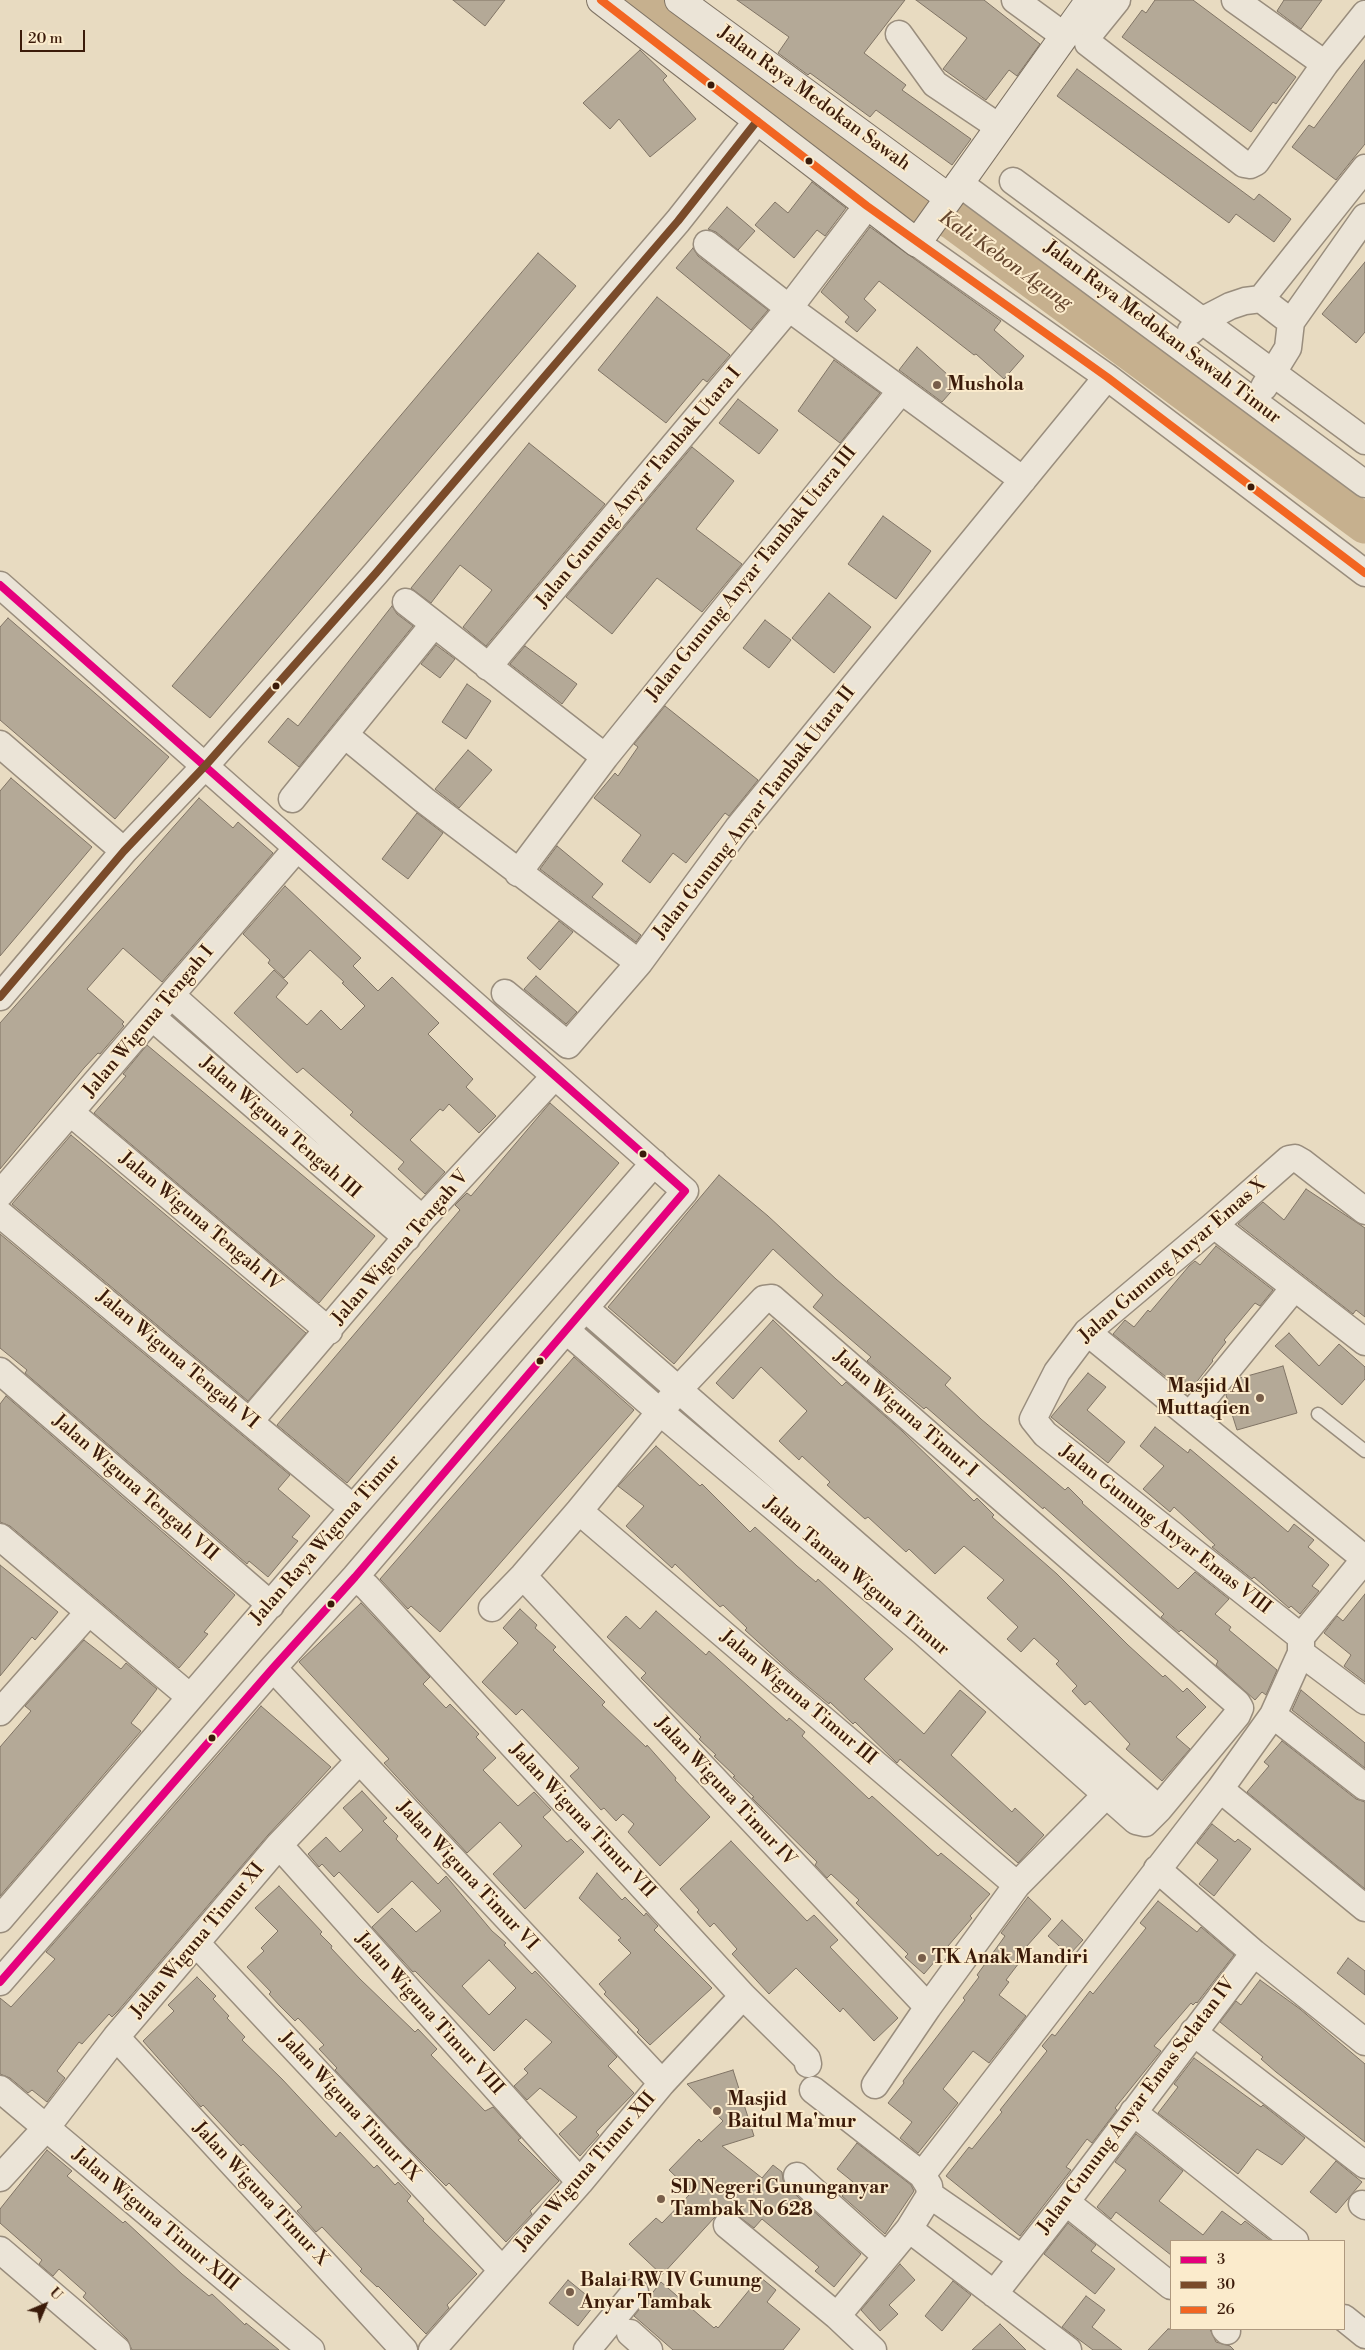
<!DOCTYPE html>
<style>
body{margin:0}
#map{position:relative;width:1365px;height:2350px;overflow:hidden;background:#e8dbc1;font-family:"Libre Bodoni",serif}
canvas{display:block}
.legend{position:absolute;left:1170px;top:2240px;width:175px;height:90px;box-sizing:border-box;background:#fbebcc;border:1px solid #ae987e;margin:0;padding:6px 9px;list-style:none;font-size:15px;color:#3b1b0a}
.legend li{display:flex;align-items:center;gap:10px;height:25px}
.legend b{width:25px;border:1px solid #ae987e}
.north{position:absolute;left:20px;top:2280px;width:50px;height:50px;-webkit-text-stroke:4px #fbebcc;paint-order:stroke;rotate:45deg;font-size:14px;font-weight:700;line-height:20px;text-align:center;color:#3b1b0a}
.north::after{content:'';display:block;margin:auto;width:18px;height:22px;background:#3b1b0a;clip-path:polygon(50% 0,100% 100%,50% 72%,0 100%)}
.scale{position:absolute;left:20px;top:30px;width:65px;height:22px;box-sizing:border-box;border:2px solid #3b1b0a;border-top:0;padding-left:6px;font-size:15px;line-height:18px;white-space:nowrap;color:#3b1b0a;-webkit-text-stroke:4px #fbebcc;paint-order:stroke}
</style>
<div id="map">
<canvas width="1365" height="2350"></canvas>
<ul class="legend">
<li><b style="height:6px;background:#e5007d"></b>3</li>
<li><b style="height:6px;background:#7a4b2a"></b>30</li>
<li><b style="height:6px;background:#f26522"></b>26</li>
</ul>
<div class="north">U</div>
<div class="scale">20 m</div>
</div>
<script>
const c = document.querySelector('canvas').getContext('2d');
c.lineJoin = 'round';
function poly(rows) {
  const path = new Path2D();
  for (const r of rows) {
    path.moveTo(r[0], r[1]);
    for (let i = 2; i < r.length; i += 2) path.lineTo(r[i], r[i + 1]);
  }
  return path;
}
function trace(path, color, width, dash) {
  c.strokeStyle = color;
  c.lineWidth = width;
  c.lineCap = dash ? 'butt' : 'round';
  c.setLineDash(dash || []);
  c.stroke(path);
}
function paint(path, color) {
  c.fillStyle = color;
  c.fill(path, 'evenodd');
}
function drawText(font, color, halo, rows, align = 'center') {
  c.font = font + ' "Libre Bodoni",serif';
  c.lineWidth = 4;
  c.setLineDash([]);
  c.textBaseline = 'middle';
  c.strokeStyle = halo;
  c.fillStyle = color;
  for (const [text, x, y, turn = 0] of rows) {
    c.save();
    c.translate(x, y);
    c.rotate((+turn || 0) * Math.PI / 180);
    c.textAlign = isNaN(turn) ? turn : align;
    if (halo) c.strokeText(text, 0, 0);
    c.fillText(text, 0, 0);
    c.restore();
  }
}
const river = poly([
 [643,0,751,78,899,192,954,221,1365,524]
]);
const building = poly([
 [453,0,505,0,485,26,453,0],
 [737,0,905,0,864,53,906,85,902,90,971,139,952,165,876,110,870,117,810,73,808,75,778,53,789,37,737,0],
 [916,0,984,0,1040,44,1017,76,1009,70,986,100,943,69,967,38,916,0],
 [1155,0,1193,0,1296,77,1276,104,1273,102,1251,132,1122,37,1142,10,1146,13,1155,0],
 [1284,0,1322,0,1301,29,1277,11,1284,0],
 [640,50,667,76,663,80,696,119,650,157,619,119,610,129,583,103,640,50],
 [1365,60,1365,144,1336,180,1292,147,1309,125,1314,128,1365,60],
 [1077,69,1254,200,1259,194,1291,219,1274,242,1236,214,1229,223,1057,96,1077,69],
 [812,182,846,208,825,236,817,230,794,258,755,225,775,202,788,213,812,182],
 [727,207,755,231,738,250,716,232,708,229,727,207],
 [870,227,1001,321,994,330,1024,356,1004,379,976,354,974,355,879,281,864,299,876,310,857,332,845,322,849,317,821,292,870,227],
 [693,248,698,256,768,310,751,330,676,268,693,248],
 [538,253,576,286,210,718,172,686,538,253],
 [1365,262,1365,332,1356,343,1322,314,1365,262],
 [657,297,730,355,707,382,703,379,666,423,598,370,657,297],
 [917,347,958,384,942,402,899,370,917,347],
 [834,360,880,393,840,443,798,411,834,360],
 [738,399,778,430,759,454,719,423,738,399],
 [529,443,605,504,486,646,463,627,492,590,460,565,431,603,411,588,529,443],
 [692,447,734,481,696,529,742,564,702,612,657,578,612,634,566,597,692,447],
 [883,516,931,551,896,599,848,564,883,516],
 [829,593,871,627,834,673,792,638,829,593],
 [392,606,397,614,413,626,299,767,268,742,288,718,298,726,392,606],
 [8,618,169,757,115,819,0,720,0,627,8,618],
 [765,620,791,640,769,668,743,648,765,620],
 [436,645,455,659,440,678,421,664,436,645],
 [525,646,577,684,562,704,510,664,525,646],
 [467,684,491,701,466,739,442,722,467,684],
 [665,706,758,780,729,816,725,813,686,863,673,853,650,883,622,861,641,835,594,798,615,773,618,776,638,747,634,744,665,706],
 [468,750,492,770,459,808,435,789,468,750],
 [11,778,92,847,0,956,0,791,11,778],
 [199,798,233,828,238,822,273,853,162,982,123,948,87,989,124,1022,122,1024,124,1026,100,1054,98,1053,84,1068,0,1169,0,1023,199,798],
 [417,813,443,833,408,879,382,859,417,813],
 [557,846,603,884,592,897,641,935,636,942,540,869,557,846],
 [285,886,361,958,353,966,378,991,392,977,439,1023,428,1034,473,1079,466,1087,496,1116,479,1133,449,1104,443,1111,440,1109,410,1140,445,1172,425,1194,398,1169,404,1162,350,1115,353,1112,303,1068,297,1073,234,1013,274,970,288,983,276,997,307,1025,321,1010,341,1030,365,1006,342,983,344,982,310,950,284,978,268,963,270,960,243,934,285,886],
 [559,921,573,932,540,970,527,958,559,921],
 [536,976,577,1012,566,1024,524,989,536,976],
 [147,1045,375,1236,319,1303,94,1113,126,1076,123,1074,147,1045],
 [550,1103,619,1163,347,1483,277,1425,460,1210,455,1205,467,1193,471,1196,550,1103],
 [71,1135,306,1333,248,1401,12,1204,71,1135],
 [719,1175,768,1216,836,1279,951,1378,945,1385,981,1419,1065,1490,1068,1487,1083,1502,1082,1503,1178,1589,1195,1572,1229,1599,1215,1614,1231,1627,1229,1630,1277,1670,1266,1695,1262,1692,1255,1700,1216,1665,1218,1661,1181,1630,1179,1632,1161,1617,1164,1614,1044,1507,1043,1509,926,1407,924,1409,867,1361,871,1357,813,1307,823,1295,773,1249,674,1364,608,1307,719,1175],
 [1306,1189,1365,1228,1365,1317,1356,1310,1353,1314,1238,1224,1263,1202,1284,1220,1306,1189],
 [0,1234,290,1475,278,1489,310,1516,292,1537,298,1541,268,1577,249,1561,247,1564,25,1373,27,1370,0,1348,0,1234],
 [1216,1246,1273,1290,1260,1306,1255,1303,1224,1340,1226,1342,1212,1360,1213,1361,1187,1394,1113,1334,1125,1320,1134,1327,1148,1310,1150,1312,1189,1266,1195,1261,1200,1265,1216,1246],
 [773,1320,842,1386,846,1382,902,1431,974,1501,977,1498,994,1515,992,1517,1057,1574,1128,1645,1163,1677,1165,1675,1183,1692,1187,1688,1206,1707,1176,1737,1190,1749,1162,1781,1126,1749,1130,1744,1090,1701,1085,1705,1072,1691,1077,1686,1056,1664,1059,1661,1034,1638,1021,1652,1007,1639,1018,1627,987,1598,1004,1580,964,1546,935,1574,909,1549,906,1552,868,1517,865,1519,827,1485,830,1482,802,1456,799,1460,779,1441,807,1411,761,1367,733,1399,716,1383,773,1320],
 [1289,1333,1319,1366,1339,1344,1365,1367,1365,1379,1342,1405,1275,1346,1289,1333],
 [574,1357,634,1410,440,1632,411,1606,408,1609,380,1579,574,1357],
 [1283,1366,1297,1413,1237,1430,1226,1395,1240,1378,1283,1366],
 [1088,1373,1106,1387,1087,1410,1125,1442,1108,1463,1051,1417,1088,1373],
 [6,1396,235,1595,204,1632,208,1634,179,1668,10,1526,0,1522,0,1404,6,1396],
 [1155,1427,1188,1453,1190,1449,1288,1532,1294,1524,1314,1540,1308,1547,1329,1565,1312,1586,1319,1591,1300,1614,1291,1606,1289,1608,1254,1577,1252,1579,1212,1547,1215,1545,1174,1507,1170,1512,1143,1489,1164,1466,1140,1446,1155,1427],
 [656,1446,700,1486,702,1484,750,1532,755,1527,797,1566,816,1582,818,1579,893,1649,864,1679,924,1734,960,1690,986,1712,951,1755,1012,1812,1015,1808,1044,1835,1018,1863,900,1759,897,1763,855,1722,853,1724,830,1702,829,1704,791,1672,745,1630,747,1628,723,1605,720,1607,675,1564,672,1568,626,1526,644,1506,618,1486,656,1446],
 [0,1565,58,1612,35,1640,32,1637,0,1676,0,1565],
 [1365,1594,1365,1682,1344,1666,1351,1655,1324,1633,1337,1616,1343,1621,1365,1594],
 [361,1603,430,1677,423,1684,446,1708,450,1704,479,1734,476,1737,496,1758,483,1770,518,1806,534,1792,551,1810,543,1817,567,1842,571,1839,584,1852,525,1909,493,1874,522,1846,500,1822,467,1853,384,1763,389,1759,299,1662,361,1603],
 [520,1609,537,1625,535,1628,556,1647,553,1650,605,1702,602,1705,646,1747,647,1745,676,1778,675,1780,710,1817,660,1866,628,1832,634,1824,623,1814,616,1821,604,1808,601,1810,570,1776,579,1768,522,1709,516,1715,482,1682,518,1643,503,1628,520,1609],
 [656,1611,706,1655,709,1651,787,1721,789,1718,805,1732,802,1736,869,1799,872,1796,938,1856,941,1853,990,1894,970,1916,972,1918,924,1974,905,1957,908,1954,856,1903,859,1900,831,1874,827,1878,815,1865,817,1862,758,1804,752,1798,754,1797,733,1777,735,1776,714,1756,716,1755,699,1739,701,1737,641,1678,646,1673,607,1637,626,1616,640,1629,656,1611],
 [84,1640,121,1669,126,1663,157,1689,131,1723,141,1731,0,1896,0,1747,31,1711,25,1706,84,1640],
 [1301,1690,1365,1743,1365,1768,1292,1710,1301,1690],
 [261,1706,331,1767,268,1835,118,2011,112,2017,109,2014,82,2044,79,2042,57,2071,65,2078,47,2102,32,2090,28,2093,10,2078,0,2074,0,1998,11,2007,55,1959,46,1952,261,1706],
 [1282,1741,1356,1799,1365,1802,1365,1889,1247,1792,1269,1766,1264,1762,1282,1741],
 [362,1791,387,1818,383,1821,398,1836,396,1839,438,1884,446,1876,492,1931,506,1943,504,1945,532,1974,535,1971,617,2057,608,2066,634,2093,596,2132,599,2135,580,2156,559,2134,577,2117,540,2088,527,2100,514,2086,528,2073,524,2069,552,2042,526,2019,494,2051,415,1971,413,1972,372,1927,392,1908,416,1932,441,1911,412,1881,378,1913,339,1872,334,1877,322,1864,319,1867,308,1854,326,1837,340,1852,363,1830,343,1808,362,1791],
 [489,1960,516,1988,489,2015,462,1986,489,1960],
 [1212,1824,1235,1842,1238,1839,1251,1849,1214,1896,1199,1884,1218,1860,1197,1843,1212,1824],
 [731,1841,807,1921,814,1915,838,1940,830,1947,898,2018,874,2041,843,2008,840,2012,796,1968,769,1994,732,1954,737,1949,714,1923,710,1927,697,1912,699,1910,680,1889,731,1841],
 [597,1873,622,1900,625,1897,644,1916,646,1913,658,1926,654,1930,712,1988,650,2045,637,2032,639,2030,604,1994,606,1992,599,1984,631,1953,618,1940,621,1938,579,1898,597,1873],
 [279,1886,322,1932,320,1934,332,1946,331,1948,360,1979,415,2032,418,2029,437,2049,431,2055,457,2082,485,2111,493,2107,521,2138,518,2140,559,2181,530,2211,532,2214,506,2242,449,2183,446,2186,405,2145,335,2070,337,2068,319,2049,324,2045,298,2018,295,2021,280,2006,269,1994,271,1992,247,1967,264,1951,261,1948,278,1931,255,1908,279,1886],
 [1028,1897,1051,1919,1018,1956,1022,1959,1006,1980,1009,1982,999,1995,1026,2016,989,2063,973,2051,943,2089,958,2103,918,2153,900,2138,912,2122,888,2103,904,2083,903,2081,965,2000,963,1998,979,1977,977,1975,1005,1936,1001,1933,1028,1897],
 [1158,1901,1197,1932,1201,1927,1234,1955,1197,2003,1196,2002,1193,2005,1191,2003,1154,2046,1161,2051,1115,2108,1117,2110,1092,2143,1087,2139,1066,2167,1071,2170,1020,2236,946,2176,969,2147,972,2149,1002,2112,1000,2110,1047,2051,1042,2046,1052,2034,1055,2036,1090,1991,1093,1994,1146,1928,1140,1923,1158,1901],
 [1062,1920,1083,1940,1069,1955,1048,1936,1062,1920],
 [1348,1958,1365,1971,1365,1995,1337,1973,1348,1958],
 [197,1977,216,1996,213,1999,229,2016,227,2018,245,2037,242,2040,282,2079,336,2137,340,2132,374,2168,377,2165,395,2185,398,2182,411,2196,407,2201,424,2219,423,2221,477,2274,447,2305,449,2308,426,2334,378,2286,377,2287,360,2271,362,2269,322,2227,316,2232,297,2211,302,2207,243,2144,241,2146,203,2105,201,2107,143,2041,174,2011,168,2005,197,1977],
 [1260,1980,1300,2009,1365,2064,1365,2142,1276,2072,1261,2059,1263,2057,1220,2022,1236,2001,1241,2005,1260,1980],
 [1194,2058,1261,2107,1263,2105,1305,2138,1282,2165,1257,2149,1238,2174,1158,2113,1178,2087,1174,2084,1194,2058],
 [733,2070,754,2136,722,2146,762,2178,773,2165,782,2172,783,2180,787,2187,861,2254,834,2287,815,2271,819,2267,762,2219,754,2228,725,2206,662,2275,629,2244,656,2218,662,2223,692,2192,669,2170,699,2139,701,2142,723,2121,687,2084,733,2070],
 [1136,2134,1183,2171,1159,2201,1203,2235,1222,2211,1241,2225,1245,2221,1271,2241,1171,2241,1171,2255,1116,2212,1111,2219,1097,2207,1126,2170,1115,2162,1136,2134],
 [857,2143,911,2185,914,2191,885,2234,842,2196,853,2182,837,2169,857,2143],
 [47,2150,72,2171,67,2176,123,2223,125,2221,182,2274,209,2296,212,2294,245,2325,246,2323,279,2350,132,2350,127,2339,83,2297,86,2293,59,2269,53,2276,39,2264,42,2260,0,2223,0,2209,47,2150],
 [1336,2161,1362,2182,1336,2213,1310,2192,1336,2161],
 [1068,2223,1096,2245,1091,2251,1115,2269,1095,2294,1044,2254,1068,2223],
 [900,2264,915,2280,889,2305,898,2314,880,2331,861,2310,900,2264],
 [760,2277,776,2290,767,2302,800,2329,783,2350,673,2350,634,2316,661,2282,714,2328,716,2326,718,2328,760,2277],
 [568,2280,596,2303,578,2326,549,2303,568,2280],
 [953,2281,971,2295,942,2331,925,2316,953,2281],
 [1086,2296,1105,2310,1092,2327,1122,2350,1093,2350,1062,2327,1086,2296],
 [1000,2324,1026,2350,972,2350,1000,2324],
 [1168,2329,1210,2329,1216,2342,1230,2346,1234,2350,1148,2350,1168,2329]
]);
const lane = poly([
 [1318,1414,1365,1451]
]);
const street = poly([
 [1015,0,1063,35],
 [1117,0,1087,37,1088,43,1244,164,1250,165,1256,162,1325,64,1365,14],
 [1235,0,1325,64],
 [899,34,935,84,999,127],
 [1013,181,1365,441],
 [959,183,1365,484],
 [917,243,1107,377,1365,573],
 [707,244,789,308,1023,480],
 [1261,299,1365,168],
 [1191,331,1203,320,1230,306,1245,301,1261,299,1291,322],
 [1264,387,1288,348,1291,322,1365,217],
 [0,585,685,1191,355,1577,273,1668,0,1982],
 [406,602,605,757],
 [488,667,789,308,867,206],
 [345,735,424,800,639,963,738,828,1107,377],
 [0,744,124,851],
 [292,799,434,624],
 [518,873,605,757,900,392],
 [505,993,568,1045,639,963],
 [171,995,422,1219],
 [0,997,124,851,205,766,376,573,678,221,757,121],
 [152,1017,407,1238],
 [71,1113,329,1331],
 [0,1194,297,848],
 [0,1214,353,1508],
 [1214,1225,1365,1342],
 [586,1309,1159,1809],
 [1087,1332,1365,1559],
 [0,1371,271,1605],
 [1191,1414,1294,1288],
 [250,1421,422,1219,554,1077],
 [579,1511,1017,1885],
 [0,1537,190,1697],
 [523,1576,928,2007],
 [355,1577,367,1587,743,1996,807,2059,808,2064],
 [492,1608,523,1576,579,1511,678,1390,764,1299,772,1298,1237,1703,1240,1708,1237,1715,1159,1809,1145,1823,1136,1821,923,1632,660,1412,567,1331],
 [1301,1637,1045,1434,1033,1419,1057,1372,1087,1332,1214,1225,1289,1159,1295,1158,1302,1162,1365,1211],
 [1301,1653,1365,1701],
 [273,1668,662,2083],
 [0,1712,88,1613],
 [1273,1715,1365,1787],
 [1220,1789,1365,1908],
 [279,1845,580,2182],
 [1157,1869,1254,1953,1365,2042],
 [0,1919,353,1508,654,1163],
 [196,1943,502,2270],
 [1193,2032,1365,2165],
 [116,2037,404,2350],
 [875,2085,928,2007,1017,1885,1106,1795],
 [0,2089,311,2350],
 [1133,2112,1295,2241],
 [922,2175,1220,1789,1273,1715,1301,1653,1301,1637,1365,1559],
 [797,2176,886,2256],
 [0,2178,46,2128,116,2037,279,1845,359,1761],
 [930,2195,1021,2258],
 [1066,2202,1171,2286],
 [1362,2204,1365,2206],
 [727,2225,837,2316,909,2229,930,2195,929,2186,922,2175,813,2090],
 [909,2229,1068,2350],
 [0,2250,117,2350],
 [994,2294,1066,2202,1254,1953],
 [837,2316,873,2350],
 [1344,2318,1365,2335],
 [1225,2329,1227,2331],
 [630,2333,649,2350],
 [432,2350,580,2182,662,2083,743,1996],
 [587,2350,635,2292]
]);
const secondary = poly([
 [601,0,917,243,1090,0],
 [679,0,949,198]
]);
const bus1 = poly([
 [0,585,685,1191,355,1577,273,1668,0,1982]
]);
const bus2 = poly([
 [0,997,124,851,205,766,376,573,678,221,757,121]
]);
const bus3 = poly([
 [601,0,867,206,1107,377,1365,573]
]);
const markers = [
 [711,85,4.5,"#3b1b0a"],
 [809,161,4.5,"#3b1b0a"],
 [937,385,5,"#785e4a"],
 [1251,487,4.5,"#3b1b0a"],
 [276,686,4.5,"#3b1b0a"],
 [643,1154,4.5,"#3b1b0a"],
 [540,1361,4.5,"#3b1b0a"],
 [1260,1398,5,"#785e4a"],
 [331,1604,4.5,"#3b1b0a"],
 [212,1738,4.5,"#3b1b0a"],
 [922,1958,5,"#785e4a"],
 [717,2111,5,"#785e4a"],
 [661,2199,5,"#785e4a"],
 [570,2292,5,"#785e4a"]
];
const streetNames = [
 ["Jalan Raya Medokan Sawah",814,99,36],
 ["Jalan Raya Medokan Sawah Timur",1162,333,37],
 ["Jalan Gunung Anyar Tambak Utara I",639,488,-50],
 ["Jalan Gunung Anyar Tambak Utara III",752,574,-51],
 ["Jalan Gunung Anyar Tambak Utara II",755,813,-52],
 ["Jalan Wiguna Tengah I",149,1022,-50],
 ["Jalan Wiguna Tengah III",280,1128,41],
 ["Jalan Wiguna Tengah IV",200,1222,40],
 ["Jalan Wiguna Tengah V",401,1248,-49],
 ["Jalan Gunung Anyar Emas X",1173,1261,-41],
 ["Jalan Wiguna Tengah VI",177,1360,40],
 ["Jalan Wiguna Timur I",905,1414,41],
 ["Jalan Wiguna Tengah VII",135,1488,41],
 ["Jalan Gunung Anyar Emas VIII",1165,1530,38],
 ["Jalan Raya Wiguna Timur",326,1540,-49],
 ["Jalan Taman Wiguna Timur",856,1577,40],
 ["Jalan Wiguna Timur III",798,1698,40],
 ["Jalan Wiguna Timur IV",725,1792,47],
 ["Jalan Wiguna Timur VII",582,1821,47],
 ["Jalan Wiguna Timur VI",467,1876,47],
 ["Jalan Wiguna Timur XI",198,1941,-50],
 ["Jalan Wiguna Timur VIII",429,2014,48],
 ["Jalan Gunung Anyar Emas Selatan IV",1137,2106,-53],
 ["Jalan Wiguna Timur IX",349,2107,47],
 ["Jalan Wiguna Timur XII",586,2172,-49],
 ["Jalan Wiguna Timur X",260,2194,47],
 ["Jalan Wiguna Timur XIII",155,2220,40]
];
const poiNames = [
 ["Mushola",947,385],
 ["Masjid Al",1250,1387,"right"],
 ["Muttaqien",1250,1409,"right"],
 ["TK Anak Mandiri",932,1958],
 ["Masjid",727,2100],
 ["Baitul Ma'mur",727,2122],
 ["SD Negeri Gununganyar",671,2188],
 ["Tambak No 628",671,2210],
 ["Balai RW IV Gunung",580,2281],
 ["Anyar Tambak",580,2303]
];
const waterNames = [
 ["Kali Kebon Agung",1005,261,35]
];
trace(river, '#c6b08e', 39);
paint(building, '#b4a997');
trace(building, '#807465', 1);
trace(lane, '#998d7d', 15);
trace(street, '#998d7d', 29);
trace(secondary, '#807465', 30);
trace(lane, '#ebe4d7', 12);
trace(street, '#ebe4d7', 26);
trace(secondary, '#ebe4d7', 28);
trace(bus1, '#e5007d', 8);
trace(bus2, '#7a4b2a', 8);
trace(bus3, '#f26522', 8);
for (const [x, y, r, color] of markers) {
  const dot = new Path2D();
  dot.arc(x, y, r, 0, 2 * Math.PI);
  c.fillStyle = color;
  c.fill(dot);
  trace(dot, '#fbebcc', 2);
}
drawText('19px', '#3b1b0a', '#fbebcc', streetNames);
drawText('bold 19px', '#3b1b0a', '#fbebcc', poiNames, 'left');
drawText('italic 20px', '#674830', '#fbebcc', waterNames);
</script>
